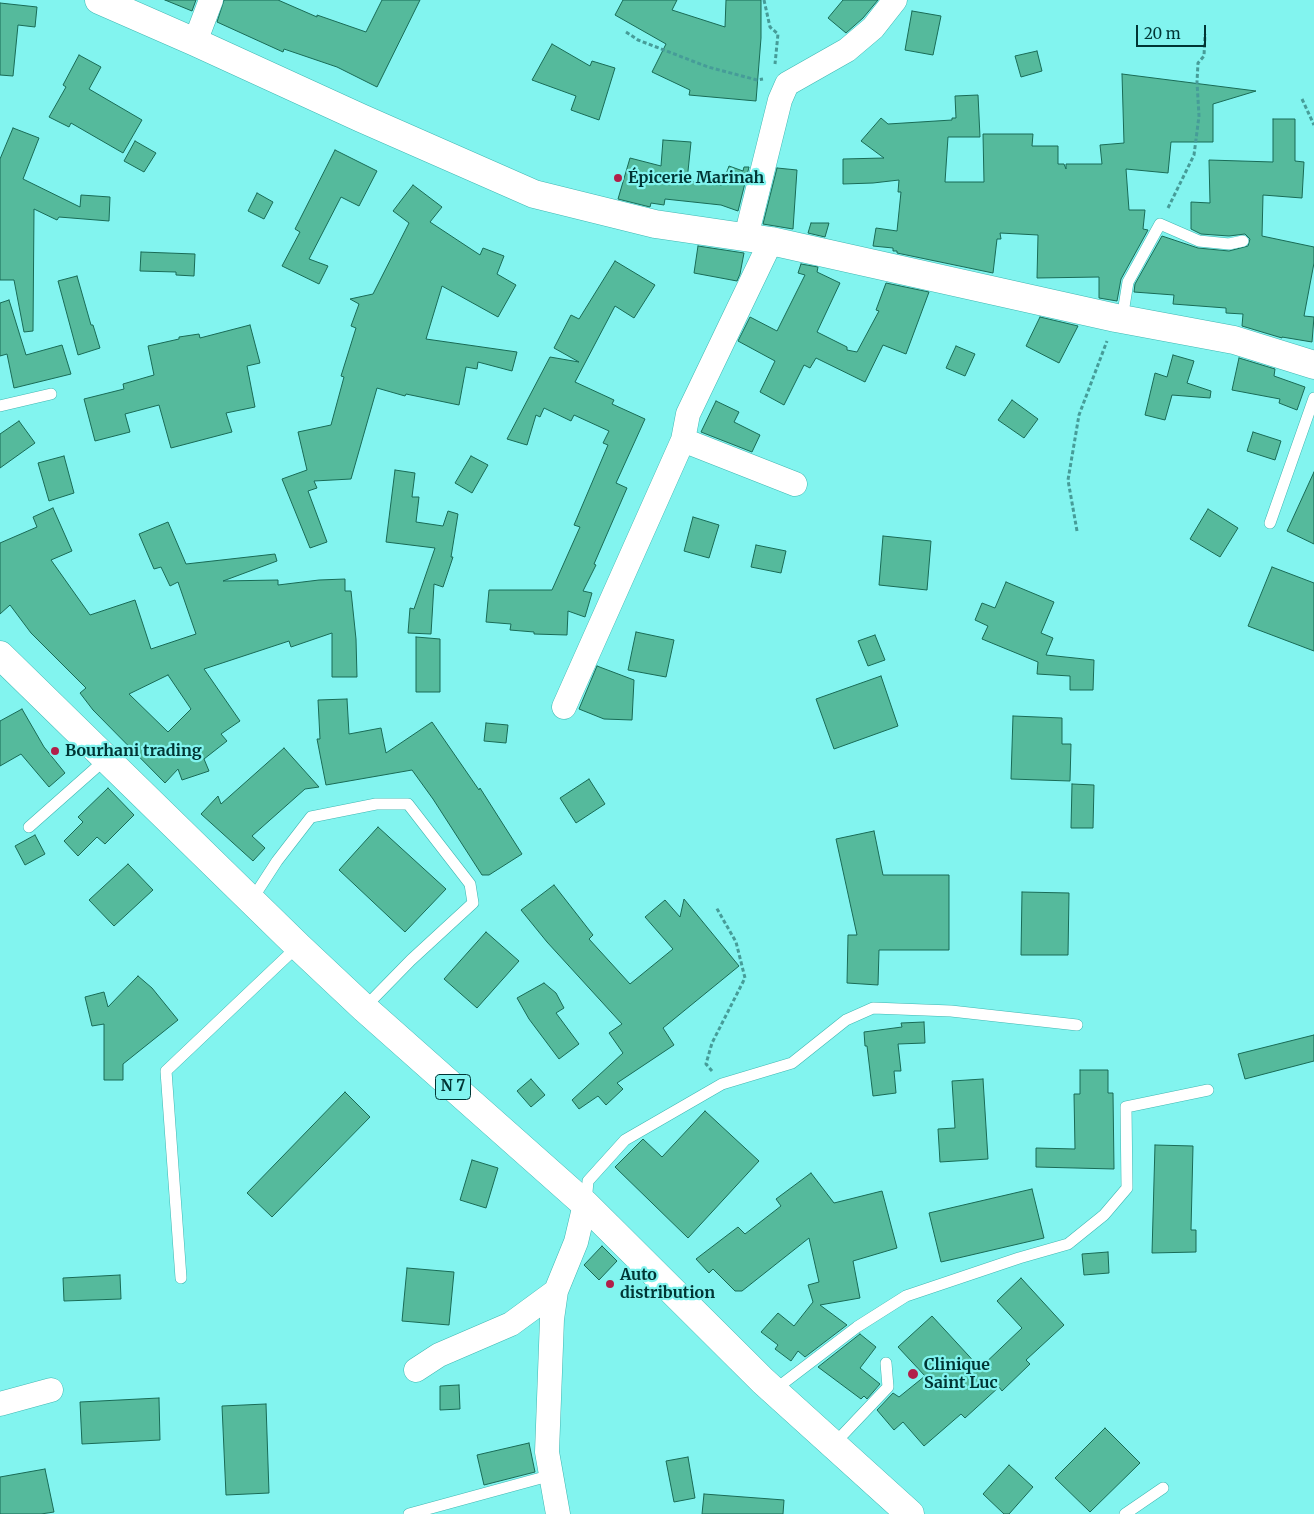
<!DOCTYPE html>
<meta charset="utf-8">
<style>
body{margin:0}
#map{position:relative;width:1314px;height:1514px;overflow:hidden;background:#82f4ef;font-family:Merriweather,serif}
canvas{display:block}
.scale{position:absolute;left:1136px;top:25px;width:70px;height:22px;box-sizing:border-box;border:2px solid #003534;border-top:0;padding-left:6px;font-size:15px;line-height:18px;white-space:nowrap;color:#003534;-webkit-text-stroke:4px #82f4ef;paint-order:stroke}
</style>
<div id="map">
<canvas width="1314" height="1514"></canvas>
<div class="scale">20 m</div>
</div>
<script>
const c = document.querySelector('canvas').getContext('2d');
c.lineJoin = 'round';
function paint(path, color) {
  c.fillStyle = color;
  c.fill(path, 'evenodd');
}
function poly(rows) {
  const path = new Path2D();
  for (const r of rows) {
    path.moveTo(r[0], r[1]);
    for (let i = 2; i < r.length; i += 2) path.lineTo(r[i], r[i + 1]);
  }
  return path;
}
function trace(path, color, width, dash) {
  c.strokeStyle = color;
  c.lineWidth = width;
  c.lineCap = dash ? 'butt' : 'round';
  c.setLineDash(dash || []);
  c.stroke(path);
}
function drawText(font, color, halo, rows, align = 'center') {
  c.font = font + ' Merriweather,serif';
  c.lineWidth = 4.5;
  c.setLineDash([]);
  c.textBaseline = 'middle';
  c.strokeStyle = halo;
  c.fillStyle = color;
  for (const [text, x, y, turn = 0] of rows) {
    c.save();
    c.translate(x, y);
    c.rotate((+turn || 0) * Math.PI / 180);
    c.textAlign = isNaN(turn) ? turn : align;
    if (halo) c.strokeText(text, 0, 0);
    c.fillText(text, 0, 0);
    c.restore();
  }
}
const building = poly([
 [165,0,196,0,192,11,165,0],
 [224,0,278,0,317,17,317,15,366,32,382,0,420,0,377,87,337,67,284,49,283,52,217,22,224,0],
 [623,0,677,0,672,10,725,27,726,0,761,0,761,38,756,101,689,95,690,90,652,72,666,44,615,15,623,0],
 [843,0,878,0,863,18,846,33,828,18,843,0],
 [0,3,37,7,35,27,18,25,13,76,0,75,0,3],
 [912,11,941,16,933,55,905,50,912,11],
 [552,44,590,66,592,61,615,68,599,120,571,110,576,96,532,80,552,44],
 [1037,51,1042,71,1021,77,1015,56,1037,51],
 [79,55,101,67,89,89,142,120,123,153,71,123,69,127,49,117,66,87,63,85,79,55],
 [1122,74,1256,91,1213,104,1213,142,1171,142,1168,173,1126,169,1129,210,1145,210,1143,229,1148,230,1121,279,1117,301,1099,298,1099,277,1037,278,1038,235,1000,233,1001,239,997,239,993,273,897,253,897,251,893,251,893,248,873,246,876,228,897,231,901,192,898,192,899,180,873,183,843,184,843,159,884,158,861,141,881,118,888,124,952,120,952,118,956,118,955,96,978,95,980,137,948,137,945,182,984,182,983,134,1033,134,1032,146,1058,146,1058,164,1064,164,1066,169,1066,164,1102,164,1100,145,1124,143,1122,74],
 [1273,119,1295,119,1295,161,1304,162,1302,198,1263,195,1262,236,1314,247,1314,263,1304,316,1314,317,1312,342,1282,337,1282,338,1242,326,1243,314,1226,313,1226,308,1173,304,1174,295,1134,292,1135,284,1162,236,1198,248,1229,251,1248,246,1250,239,1245,234,1229,236,1201,234,1191,229,1191,202,1210,203,1209,160,1273,162,1273,119],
 [13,128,39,138,23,179,80,207,81,195,110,197,109,221,59,217,57,220,34,209,33,331,24,332,14,280,0,280,0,159,13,128],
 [663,140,691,142,687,181,722,185,729,166,743,171,744,167,749,167,738,211,721,205,665,199,664,205,651,203,650,207,618,199,630,158,661,166,663,140],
 [135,141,156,153,144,172,124,161,135,141],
 [335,150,377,171,359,206,341,197,309,259,328,266,319,284,282,266,300,232,295,229,335,150],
 [777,168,797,170,793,229,763,224,777,168],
 [413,185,442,207,430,222,480,255,483,248,504,256,497,274,516,285,498,317,442,286,426,339,517,352,512,371,478,362,477,369,466,367,459,405,406,394,405,396,377,388,351,479,314,481,317,488,308,491,327,542,310,548,282,479,307,470,298,432,331,425,344,377,341,376,356,328,351,326,359,304,350,299,373,294,409,223,393,211,413,185],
 [257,193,273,202,264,219,248,211,257,193],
 [811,223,829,223,825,237,808,233,811,223],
 [698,246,744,253,740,274,737,281,694,273,698,246],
 [141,252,195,254,194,276,176,275,176,272,140,271,141,252],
 [615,261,655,285,634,318,615,306,575,382,614,400,612,404,645,419,616,483,627,488,594,564,596,565,583,591,592,593,585,617,568,611,567,635,534,634,534,632,510,630,511,624,486,622,489,590,552,590,580,527,574,525,608,445,603,443,609,431,574,415,571,421,544,408,540,417,536,415,527,445,507,439,550,357,579,362,554,348,571,315,579,319,615,261],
 [801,264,818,267,817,272,840,283,817,332,847,347,847,350,857,352,879,311,876,310,886,283,929,292,906,354,883,345,865,382,816,358,810,368,804,365,784,405,760,392,775,361,738,341,750,317,777,331,805,275,798,273,801,264],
 [77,276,91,325,93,325,100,348,78,355,58,281,77,276],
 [9,300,26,355,62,345,71,374,14,388,7,354,0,356,0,303,9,300],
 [1040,317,1078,326,1059,363,1026,346,1040,317],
 [250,325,260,363,247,366,255,407,226,413,232,432,171,448,159,405,125,414,130,432,95,441,84,399,124,389,123,384,154,375,148,346,179,339,179,337,199,334,200,338,250,325],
 [956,346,975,354,965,376,946,368,956,346],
 [1173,355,1194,361,1187,383,1211,391,1210,398,1172,395,1165,420,1145,415,1155,373,1167,377,1173,355],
 [1239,358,1275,369,1274,376,1305,387,1297,410,1279,403,1280,399,1232,390,1239,358],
 [1012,400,1038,419,1024,438,998,420,1012,400],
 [716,401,739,412,734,422,760,435,752,452,701,432,716,401],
 [19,421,35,443,0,468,0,434,19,421],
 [1253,432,1281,441,1275,460,1247,451,1253,432],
 [64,456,74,493,49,501,38,463,64,456],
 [471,456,488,465,472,493,455,483,471,456],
 [395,470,415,473,412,497,419,497,416,522,443,526,448,511,458,514,451,557,453,557,443,587,434,584,431,634,408,633,410,608,414,609,435,548,386,542,395,470],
 [1314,472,1314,544,1287,531,1314,472],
 [53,508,72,551,51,560,90,615,135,600,151,649,196,634,178,582,170,586,161,567,154,569,139,534,168,522,186,564,275,554,277,561,223,581,278,580,278,585,319,580,345,579,345,591,351,591,356,639,357,677,332,677,332,633,291,647,289,641,204,669,240,721,221,734,227,741,204,759,209,771,182,780,178,769,165,783,93,710,80,693,86,688,31,633,10,605,0,614,0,543,37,527,33,517,53,508],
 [168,675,191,709,168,732,129,694,168,675],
 [1208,509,1238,528,1220,557,1190,539,1208,509],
 [693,517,719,525,709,558,684,551,693,517],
 [883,536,931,541,927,590,879,585,883,536],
 [756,545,786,551,781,573,751,567,756,545],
 [1272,567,1314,583,1314,651,1248,626,1272,567],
 [1006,582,1054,602,1041,633,1053,638,1046,655,1094,660,1093,690,1070,690,1070,676,1037,674,1038,662,982,639,988,626,975,620,982,603,995,608,1006,582],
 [636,632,674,640,666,677,628,670,636,632],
 [875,635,885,660,868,666,858,641,875,635],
 [416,637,440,639,440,692,416,692,416,637],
 [597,666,634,680,632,720,604,719,579,709,597,666],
 [881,676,898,726,834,749,816,699,881,676],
 [347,699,349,734,381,728,386,753,432,722,479,790,480,788,522,854,489,875,482,875,433,799,412,770,326,785,317,739,320,739,318,700,347,699],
 [22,709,44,747,65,773,49,787,21,754,0,766,0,721,22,709],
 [1013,716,1062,718,1062,744,1071,744,1070,781,1011,779,1013,716],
 [486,723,508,725,506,743,484,741,486,723],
 [284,748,319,787,305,789,252,836,265,848,253,861,201,814,218,796,221,804,284,748],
 [589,779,605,804,576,823,560,798,589,779],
 [1072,784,1094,785,1093,828,1071,828,1072,784],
 [108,788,134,815,105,844,97,837,78,856,64,841,83,822,78,817,108,788],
 [378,827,446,889,405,932,339,870,378,827],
 [874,831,883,875,949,875,949,950,879,950,878,985,847,983,848,935,857,935,836,839,874,831],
 [35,835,45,854,25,865,15,846,35,835],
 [128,864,153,890,114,926,89,900,128,864],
 [554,885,593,935,589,939,630,984,673,949,645,917,665,900,680,917,684,899,739,966,663,1028,674,1045,617,1083,623,1089,606,1105,598,1096,579,1109,572,1100,623,1053,609,1033,622,1024,547,942,521,910,554,885],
 [1022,892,1069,893,1068,955,1021,955,1022,892],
 [486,932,519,961,477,1008,444,979,486,932],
 [138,976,152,988,178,1020,123,1064,123,1080,104,1080,104,1024,92,1026,85,997,104,992,108,1007,138,976],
 [544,983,556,993,564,1008,556,1013,579,1044,559,1059,529,1019,517,998,544,983],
 [924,1022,925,1043,898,1044,901,1071,894,1071,896,1093,873,1096,867,1046,865,1046,864,1032,902,1027,901,1023,924,1022],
 [1314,1035,1314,1061,1245,1079,1238,1054,1314,1035],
 [1080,1070,1108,1070,1108,1093,1113,1093,1114,1169,1036,1167,1036,1148,1075,1149,1074,1094,1080,1094,1080,1070],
 [531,1079,545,1095,531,1107,517,1091,531,1079],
 [983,1079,988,1159,940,1162,938,1129,955,1128,952,1081,983,1079],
 [345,1092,370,1117,272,1217,247,1193,345,1092],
 [705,1111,759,1161,688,1238,615,1167,643,1139,662,1157,705,1111],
 [1155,1145,1193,1146,1191,1230,1196,1230,1196,1252,1152,1253,1155,1145],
 [472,1160,498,1168,486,1208,460,1200,472,1160],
 [811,1173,834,1203,882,1191,897,1248,853,1261,860,1298,820,1305,847,1325,805,1357,798,1351,791,1361,775,1349,778,1345,761,1332,778,1313,794,1326,813,1302,808,1285,819,1282,809,1238,742,1291,735,1291,713,1269,709,1273,696,1259,738,1227,745,1234,781,1206,776,1199,811,1173],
 [1032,1189,1044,1238,941,1262,929,1213,1032,1189],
 [602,1246,617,1261,599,1280,584,1265,602,1246],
 [1108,1252,1109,1273,1084,1275,1082,1254,1108,1252],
 [407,1268,454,1272,449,1325,402,1321,407,1268],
 [120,1275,121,1299,64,1301,63,1278,120,1275],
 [1021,1278,1064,1325,1026,1360,1030,1364,1002,1391,999,1387,965,1418,961,1414,924,1446,903,1422,894,1430,877,1410,893,1393,899,1397,925,1376,898,1347,932,1316,980,1368,1022,1328,997,1301,1021,1278],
 [860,1334,876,1347,860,1368,880,1384,867,1399,864,1396,861,1399,818,1367,860,1334],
 [459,1385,460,1409,440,1410,440,1386,459,1385],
 [159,1398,160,1440,82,1444,80,1402,159,1398],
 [266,1404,269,1493,226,1495,222,1406,266,1404],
 [1105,1428,1140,1463,1090,1512,1055,1478,1105,1428],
 [529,1443,535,1472,484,1485,477,1455,529,1443],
 [688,1457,695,1498,674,1502,666,1461,688,1457],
 [1009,1465,1033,1487,1009,1514,1004,1514,983,1494,1009,1465],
 [45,1469,54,1512,41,1514,0,1514,0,1477,45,1469],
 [704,1494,784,1500,783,1514,702,1514,704,1494]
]);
const path = poly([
 [764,0,770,27,778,34,775,64],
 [626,32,638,40,708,67,757,80,763,79],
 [1302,99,1314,125],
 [1168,208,1194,155,1199,116,1197,82,1198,63,1204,56,1205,34],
 [1077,531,1068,480,1079,415,1107,341],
 [712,1071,706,1064,712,1043,745,978,736,942,716,907]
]);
const lane = poly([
 [1122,319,1128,282,1160,224,1199,241,1229,244,1243,241],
 [0,406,51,394],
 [1270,523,1314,398],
 [29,827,107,758],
 [251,901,277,861,311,817,376,804,408,804,470,884,473,903,411,960,364,1008],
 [586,1203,588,1181,625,1140,722,1084,792,1063,846,1020,873,1008,951,1011,1077,1025],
 [181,1278,166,1071,298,946],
 [773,1391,857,1327,906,1296,1019,1258,1068,1244,1104,1215,1127,1188,1126,1107,1208,1090],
 [833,1445,888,1387,886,1363],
 [409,1514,552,1475],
 [1125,1514,1163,1488]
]);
const street = poly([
 [195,42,211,0],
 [746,237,780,100,787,84,847,50,873,28,895,0],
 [683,440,795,484],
 [564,707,683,440,688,414,771,241],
 [416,1370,439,1355,511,1324,556,1291],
 [0,1404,51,1390],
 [558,1514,547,1452,552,1319,556,1291,576,1242,585,1204]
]);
const secondary = poly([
 [99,0,195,42,361,118,534,194,655,224,771,241,1116,318,1234,340,1314,365]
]);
const primary = poly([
 [0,655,298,946,364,1008,585,1204,763,1381,910,1514]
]);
const markers = [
 [618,178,5,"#b11f49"],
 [55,751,5,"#b11f49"],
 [610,1284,5,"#b11f49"],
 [913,1374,6,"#b11f49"]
];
const shields = [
 [453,1087,35]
];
const shieldNames = [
 ["N 7",453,1087]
];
const poiNames = [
 ["Épicerie Marinah",628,178],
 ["Bourhani trading",65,751],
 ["Auto",620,1275],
 ["distribution",620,1293],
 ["Clinique",924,1365],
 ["Saint Luc",924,1383]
];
paint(building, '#55ba9c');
trace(building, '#196b56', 1);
trace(lane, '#3fb7b2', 12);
trace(street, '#3fb7b2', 25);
trace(secondary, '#3fb7b2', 29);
trace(primary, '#3fb7b2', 29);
trace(path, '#469c98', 3, [4, 2.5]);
trace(lane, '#fff', 11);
trace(street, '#fff', 24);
trace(secondary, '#fff', 28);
trace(primary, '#fff', 28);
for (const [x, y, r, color] of markers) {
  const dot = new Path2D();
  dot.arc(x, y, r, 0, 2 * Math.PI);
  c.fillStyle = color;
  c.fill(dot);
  trace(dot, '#82f4ef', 2);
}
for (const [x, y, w] of shields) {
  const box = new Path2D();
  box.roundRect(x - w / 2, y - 12.5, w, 25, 4);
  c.fillStyle = '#82f4ef';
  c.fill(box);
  trace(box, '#003534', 1);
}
drawText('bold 15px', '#003534', null, shieldNames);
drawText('bold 16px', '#003534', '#82f4ef', poiNames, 'left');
</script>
